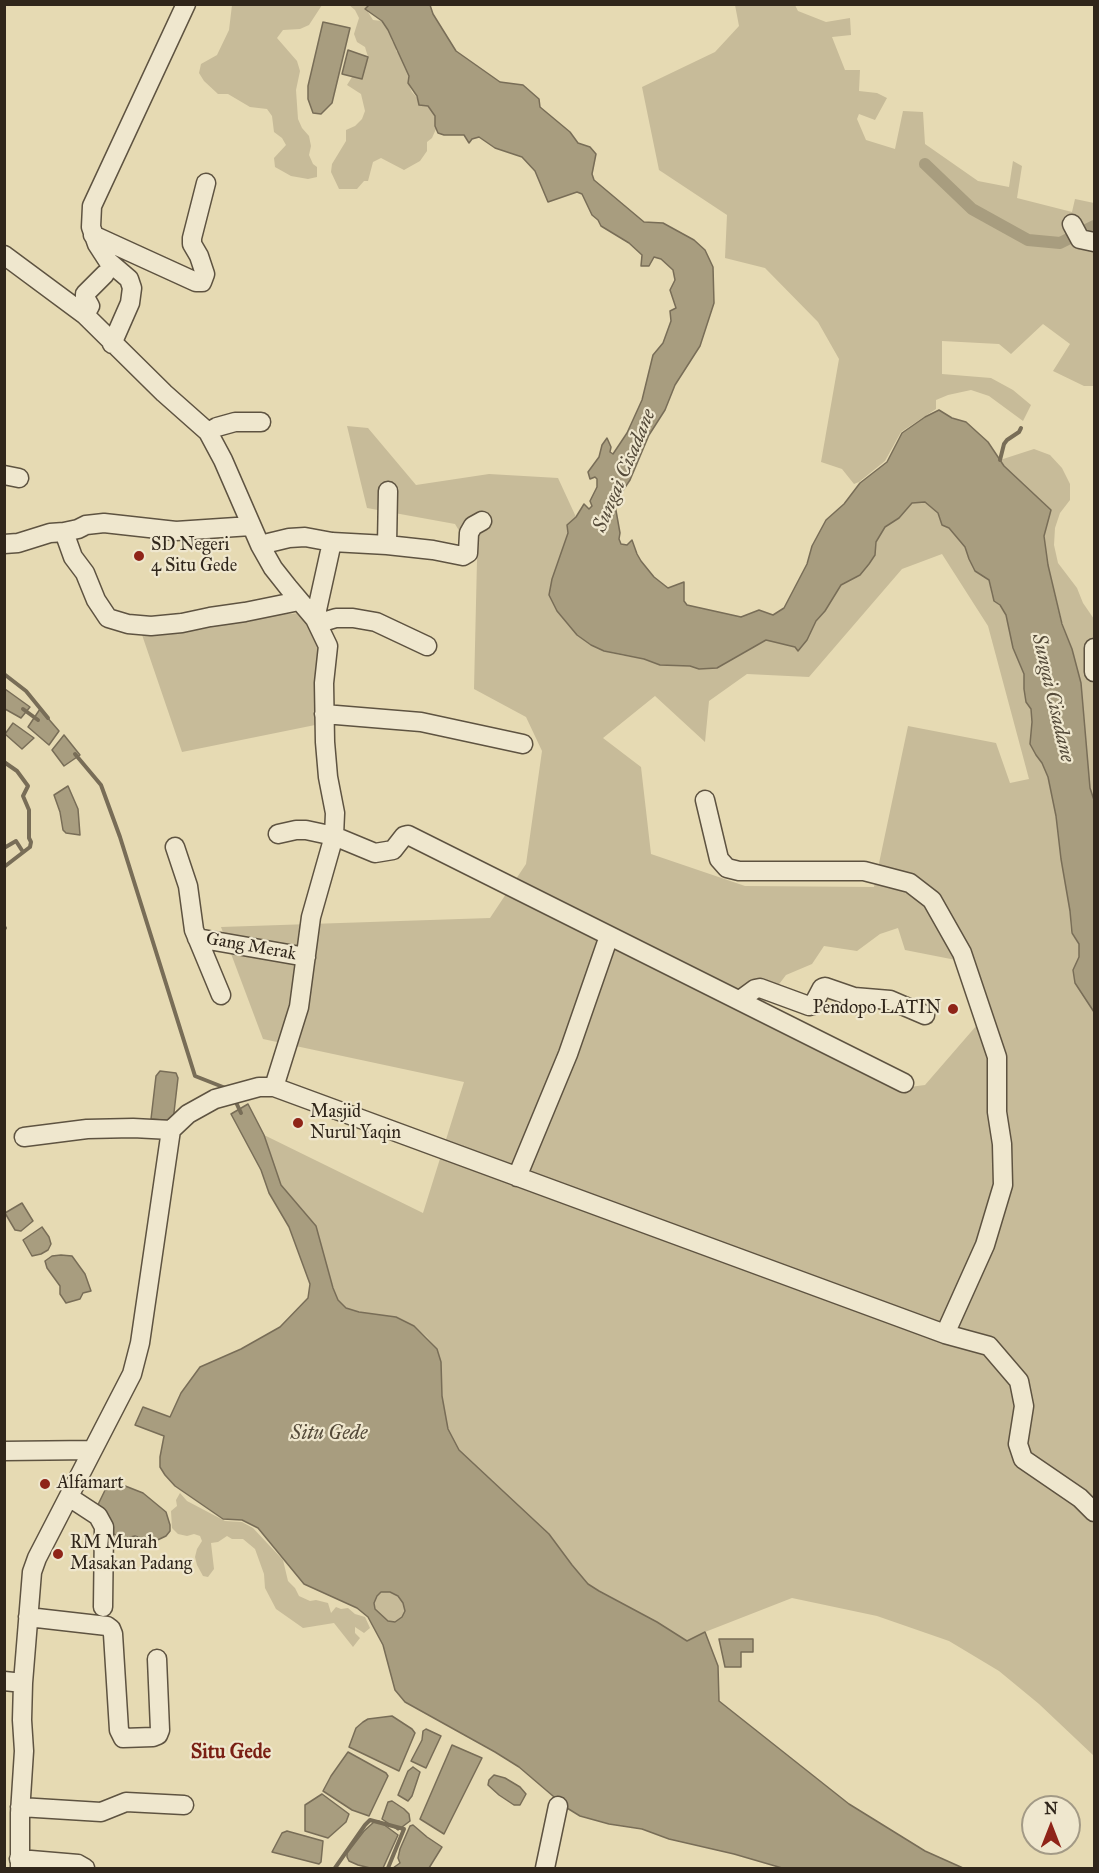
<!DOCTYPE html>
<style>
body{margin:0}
#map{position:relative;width:1099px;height:1873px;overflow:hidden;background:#e6dab3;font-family:"IM FELL Great Primer",serif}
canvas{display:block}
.frame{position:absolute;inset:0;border:6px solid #30261b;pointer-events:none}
.north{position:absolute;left:1021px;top:1795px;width:60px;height:60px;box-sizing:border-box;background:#efe7ce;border:2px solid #a39a86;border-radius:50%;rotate:0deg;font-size:16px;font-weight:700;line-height:24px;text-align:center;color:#30261b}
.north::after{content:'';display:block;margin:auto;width:21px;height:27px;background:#8f2418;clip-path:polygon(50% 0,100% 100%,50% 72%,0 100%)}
</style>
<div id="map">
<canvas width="1099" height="1873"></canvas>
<div class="frame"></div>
<div class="north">N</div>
</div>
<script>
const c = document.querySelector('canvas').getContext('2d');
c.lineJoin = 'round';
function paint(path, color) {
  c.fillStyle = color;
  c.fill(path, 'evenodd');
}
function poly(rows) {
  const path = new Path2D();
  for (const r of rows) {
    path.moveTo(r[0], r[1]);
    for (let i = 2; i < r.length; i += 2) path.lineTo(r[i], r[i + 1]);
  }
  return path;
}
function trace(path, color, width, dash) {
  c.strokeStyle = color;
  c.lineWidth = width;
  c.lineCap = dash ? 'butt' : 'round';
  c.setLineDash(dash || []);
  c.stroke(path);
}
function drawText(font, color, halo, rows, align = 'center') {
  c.font = font + ' "IM FELL Great Primer",serif';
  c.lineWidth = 4.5;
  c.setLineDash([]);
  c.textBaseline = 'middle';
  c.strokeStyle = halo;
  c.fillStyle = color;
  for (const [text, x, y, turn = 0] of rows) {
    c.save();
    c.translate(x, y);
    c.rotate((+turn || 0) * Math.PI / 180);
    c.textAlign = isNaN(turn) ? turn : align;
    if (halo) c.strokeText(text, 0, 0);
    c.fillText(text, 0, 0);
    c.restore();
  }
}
const green = poly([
 [232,5,322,5,309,25,300,29,283,30,277,38,297,61,300,71,296,90,298,119,302,128,309,136,311,146,309,155,313,164,317,167,317,177,308,179,291,176,275,167,274,158,286,145,282,138,274,132,272,116,267,109,250,107,228,94,218,94,204,81,199,73,201,64,217,55,229,30],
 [349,5,369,5,368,12,373,20,382,21,390,31,392,41,396,46,396,51,404,57,410,74,408,83,412,92,419,100,428,106,440,120,432,138,427,142,427,151,420,161,404,170,381,158,373,162,368,181,364,181,357,189,339,189,331,172,332,164,346,141,346,130,355,126,362,119,365,111,361,94,347,85,352,77,361,73,368,57,365,47,357,42,354,34,359,18,355,10],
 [735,5,795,5,798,11,826,22,850,18,851,35,832,37,845,70,860,70,859,91,877,93,887,98,875,120,859,114,857,119,866,140,895,149,903,111,923,112,925,144,978,181,1009,187,1013,161,1022,166,1017,198,1072,212,1075,199,1094,203,1094,386,1084,386,1053,371,1070,344,1043,324,1011,354,999,344,942,341,942,374,991,378,1013,390,1031,405,1023,421,989,396,971,390,948,395,936,400,936,409,901,432,885,461,859,482,854,484,842,469,821,462,839,359,818,322,765,268,725,258,727,215,659,170,642,87,715,52,739,26],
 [347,426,368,428,416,485,489,474,558,478,576,517,567,525,568,533,557,611,577,635,591,645,604,651,620,655,644,659,660,665,690,666,699,669,717,668,766,640,795,647,825,611,841,585,860,575,875,555,876,542,885,527,899,518,912,503,925,502,938,513,942,525,949,528,965,547,969,559,975,571,989,580,992,595,1006,615,1013,648,1024,674,1024,689,1026,702,1031,709,1032,722,1030,744,1036,755,1042,763,1048,777,1060,837,1061,859,1070,911,1071,933,1079,944,1079,958,1073,970,1094,1012,1094,1756,1039,1704,999,1671,949,1641,877,1616,792,1598,705,1632,687,1641,657,1622,599,1591,588,1584,495,1484,458,1450,448,1429,442,1396,441,1362,437,1349,427,1337,414,1326,397,1317,359,1312,346,1308,338,1300,333,1288,316,1226,281,1185,264,1135,423,1213,464,1082,263,1039,221,927,490,918,526,864,542,751,526,717,474,689,477,560,455,524,367,508],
 [942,554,988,626,1029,779,1010,783,996,743,908,726,874,887,745,886,651,854,641,767,603,738,655,696,705,742,709,701,747,674,809,677,902,569],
 [898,928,905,950,961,961,977,1025,925,1085,902,1088,806,1041,785,1034,764,1004,786,975,812,964,824,946,857,951,880,934],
 [1034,449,1050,455,1062,468,1070,484,1070,500,1060,513,1055,528,1054,545,1058,563,1077,588,1083,603,1094,619,1094,800,1090,788,1081,683,1072,649,1062,622,1048,565,1044,536,1051,510,1004,466,1000,460],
 [300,613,324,646,320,724,182,752,139,626],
 [180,1493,187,1501,225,1521,242,1522,253,1528,283,1560,288,1581,295,1588,299,1596,310,1601,316,1600,328,1603,331,1613,336,1607,341,1609,348,1608,355,1614,365,1617,370,1628,364,1633,355,1627,355,1633,360,1638,353,1647,334,1623,303,1628,276,1609,265,1588,264,1574,255,1549,243,1539,232,1539,227,1536,218,1542,211,1543,214,1569,208,1577,203,1576,197,1565,195,1557,197,1549,202,1541,200,1536,194,1534,187,1536,178,1534,172,1528,171,1511,177,1506,176,1500],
 [406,1586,404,1640,371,1606,379,1589]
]);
const water = poly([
 [369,5,430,5,433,14,456,51,500,82,523,85,539,99,540,107,570,132,578,143,590,147,596,154,592,174,594,180,644,222,663,223,694,240,705,250,713,267,714,303,700,346,675,385,665,410,649,435,630,480,618,498,615,505,620,533,619,539,621,544,627,545,632,540,637,554,641,561,654,577,668,588,684,582,684,601,687,605,741,617,759,610,773,615,784,608,807,564,812,546,826,520,844,504,860,483,887,462,902,433,925,417,939,410,952,418,966,422,988,442,1004,466,1051,510,1044,536,1048,565,1062,624,1072,649,1081,683,1090,788,1094,800,1094,1012,1075,983,1073,970,1079,957,1079,944,1072,933,1070,911,1061,859,1056,816,1048,777,1042,763,1036,755,1030,744,1032,722,1031,709,1026,702,1024,689,1024,674,1013,648,1006,615,1000,605,994,601,989,580,975,571,969,559,965,547,949,528,942,525,938,513,925,502,912,503,899,518,885,527,876,542,875,555,869,564,860,575,841,585,825,611,816,621,807,640,798,651,795,647,766,640,717,668,699,669,690,666,660,665,644,659,604,651,591,645,577,635,557,611,549,595,552,579,568,533,567,525,576,517,584,504,589,509,592,506,590,501,597,487,597,479,595,477,590,479,588,472,599,457,602,445,607,438,611,447,610,452,613,454,627,433,642,400,653,355,663,343,671,321,670,311,676,308,670,290,675,280,673,270,661,259,654,257,649,266,641,266,642,255,629,243,601,226,598,220,592,215,582,194,577,192,548,202,535,171,522,157,495,148,479,137,472,139,469,143,464,135,444,135,438,133,435,126,435,116,428,106,419,105,417,96,408,83,409,76,388,30,382,21,365,9,369,5],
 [323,22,350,28,332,103,321,114,313,113,308,99,308,86,323,22],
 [348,50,368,57,362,79,342,74,348,50],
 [5,689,30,707,21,718,5,709,5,689],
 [40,709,59,731,49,745,28,727,40,709],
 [13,723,34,738,22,749,5,734,13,723],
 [64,735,80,755,64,766,52,750,64,735],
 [68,786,78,809,80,835,66,833,63,830,60,812,54,795,68,786],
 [160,1071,176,1073,178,1078,173,1121,151,1119,156,1076,160,1071],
 [248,1104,264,1135,281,1185,316,1226,333,1288,338,1300,346,1308,359,1312,396,1317,414,1326,437,1349,441,1362,442,1396,448,1429,459,1450,549,1534,572,1565,588,1584,599,1591,657,1622,687,1641,705,1632,718,1666,719,1701,849,1804,925,1851,963,1868,782,1868,734,1854,669,1839,642,1829,609,1824,580,1816,567,1808,519,1767,495,1752,405,1702,395,1690,383,1645,368,1617,357,1608,304,1584,258,1528,242,1520,223,1519,175,1486,165,1475,160,1467,160,1457,164,1436,135,1425,143,1407,170,1417,181,1393,200,1367,241,1349,280,1327,308,1298,310,1284,289,1227,269,1193,261,1170,231,1114,248,1104],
 [381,1592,390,1592,398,1596,403,1603,405,1611,402,1617,395,1622,388,1621,375,1609,374,1603,377,1596,381,1592],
 [22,1203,33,1221,21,1231,15,1230,5,1213,22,1203],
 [42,1227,49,1237,51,1244,48,1250,41,1254,32,1256,23,1240,42,1227],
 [61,1255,72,1256,85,1274,91,1291,83,1293,80,1299,66,1303,60,1294,60,1286,47,1268,45,1261,52,1256,61,1255],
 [110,1480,143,1493,166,1512,170,1525,170,1531,166,1536,149,1544,141,1538,135,1536,121,1539,110,1531,90,1521,110,1480],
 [719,1639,753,1639,753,1652,741,1652,741,1667,725,1667,719,1639],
 [392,1716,412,1729,415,1733,399,1771,349,1747,356,1728,363,1722,368,1719,392,1716],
 [426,1729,441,1736,426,1768,411,1761,422,1740,423,1731,426,1729],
 [452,1745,482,1758,444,1834,420,1819,452,1745],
 [348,1752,386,1773,388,1776,369,1816,352,1810,323,1791,331,1776,348,1752],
 [413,1767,420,1772,412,1796,408,1801,398,1795,408,1771,413,1767],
 [494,1775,505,1778,520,1787,526,1794,520,1805,514,1805,499,1795,488,1785,489,1780,494,1775],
 [322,1794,349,1814,346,1822,328,1838,305,1831,305,1805,322,1794],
 [392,1801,404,1809,409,1814,410,1821,398,1830,382,1819,388,1802,392,1801],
 [375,1821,379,1821,398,1835,383,1868,370,1868,358,1865,349,1861,347,1857,347,1853,364,1831,375,1821],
 [413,1825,427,1837,442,1847,429,1868,393,1868,400,1863,398,1858,400,1849,410,1826,413,1825],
 [287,1831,323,1841,321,1862,319,1864,272,1852,282,1833,287,1831]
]);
const stream = poly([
 [1000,460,1004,444,1007,440,1019,432,1021,428],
 [4,674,26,691,48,718],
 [23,709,38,720],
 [75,754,101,785,120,837,195,1076,228,1089],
 [4,762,17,771,28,786,23,796,29,810,29,838,31,842,30,847,4,867],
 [4,848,16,841,23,852],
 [4,927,5,928],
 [234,1098,241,1113],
 [335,1868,365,1825,370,1820,404,1829,388,1868]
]);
const canal = poly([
 [925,164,972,209,1028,240,1060,243,1094,226]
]);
const minor = poly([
 [1072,224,1080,239,1094,242],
 [93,235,196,282,202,282,205,274,199,256,192,244,192,238,206,183],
 [4,255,85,315,164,393,208,432,223,460,260,545,273,568,288,587,315,619,328,646,324,683,325,742,328,777,335,813,334,836,311,917,299,1007,274,1087],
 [85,315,90,306,85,297,85,294,105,274],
 [112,344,130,303,132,288,129,279,108,261,97,244,91,227,92,206,186,4],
 [208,432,217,427,235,422,261,422],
 [4,475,19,478],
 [64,532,73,557,85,573,96,600,108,618,128,624,151,626,182,623,210,617,245,612,299,601],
 [4,544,18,543,50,533,64,532,78,529,86,525,104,523,176,531,251,526],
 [260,545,289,538,305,537,332,542,387,545,433,550,463,556,468,553,469,533,473,526,482,521],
 [387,545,388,491],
 [315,619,332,542],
 [319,625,326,621,336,618,353,618,376,622,427,646],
 [1094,648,1094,672],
 [324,714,421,722,523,744],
 [705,800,719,859,727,868,739,871,864,871,910,883,932,900,962,953,997,1057,997,1112,1002,1144,1003,1185,985,1245,945,1334],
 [278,834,296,830,306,830,334,836,375,853,393,850,404,836,408,835,904,1083],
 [175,847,188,886,194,930,221,995],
 [197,938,306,957],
 [740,1000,755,989,760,988,809,1006,813,1005,822,988,825,987,854,997,890,1000,925,1015],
 [24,1137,87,1129,133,1128,171,1130],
 [517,1177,568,1054,609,936],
 [4,1451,92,1450],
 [69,1497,98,1516,104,1527,103,1607],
 [28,1617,107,1626,111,1629,113,1634,119,1730,123,1738,153,1737,158,1735,160,1730,157,1659],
 [4,1681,23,1683],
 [20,1807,101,1812,126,1802,184,1805],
 [19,1859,78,1864,85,1868],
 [20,1868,20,1813,24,1751,22,1720,23,1683,32,1572,37,1558,132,1374,140,1343,171,1130,188,1114,215,1099,259,1087,274,1087,945,1334,989,1346,1019,1381,1024,1406,1018,1444,1023,1459,1080,1498,1094,1512],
 [545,1868,558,1806]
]);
const markers = [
 [139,556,6,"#8f2418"],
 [953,1009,6,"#8f2418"],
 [298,1123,6,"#8f2418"],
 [45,1484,6,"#8f2418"],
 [58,1554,6,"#8f2418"]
];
const poiNames = [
 ["SD Negeri",151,546],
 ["4 Situ Gede",151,567],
 ["Pendopo LATIN",941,1009,"right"],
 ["Masjid",310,1113],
 ["Nurul Yaqin",310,1134],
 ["Alfamart",57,1484],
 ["RM Murah",70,1544],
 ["Masakan Padang",70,1565]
];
const streetNames = [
 ["Gang Merak",251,947,10]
];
const waterNames = [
 ["Sungai Cisadane",625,471,-67],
 ["Sungai Cisadane",1052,698,77],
 ["Situ Gede",329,1434]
];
const neighbourhoodNames = [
 ["Situ Gede",231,1753]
];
paint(green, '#c7bb99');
paint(water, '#a89d7f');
trace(water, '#786d57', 1.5);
trace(stream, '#786d57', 4);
trace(canal, '#a89d7f', 12);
trace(minor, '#5e5341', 21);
trace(minor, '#efe7ce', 18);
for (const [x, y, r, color] of markers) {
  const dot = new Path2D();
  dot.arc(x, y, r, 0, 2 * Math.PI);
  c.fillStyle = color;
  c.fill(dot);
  trace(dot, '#efe7ce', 2);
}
drawText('18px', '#30261b', '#efe7ce', poiNames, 'left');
drawText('18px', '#30261b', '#efe7ce', streetNames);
drawText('italic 20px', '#544a39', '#efe7ce', waterNames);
drawText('bold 20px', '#7a1f14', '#efe7ce', neighbourhoodNames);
</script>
